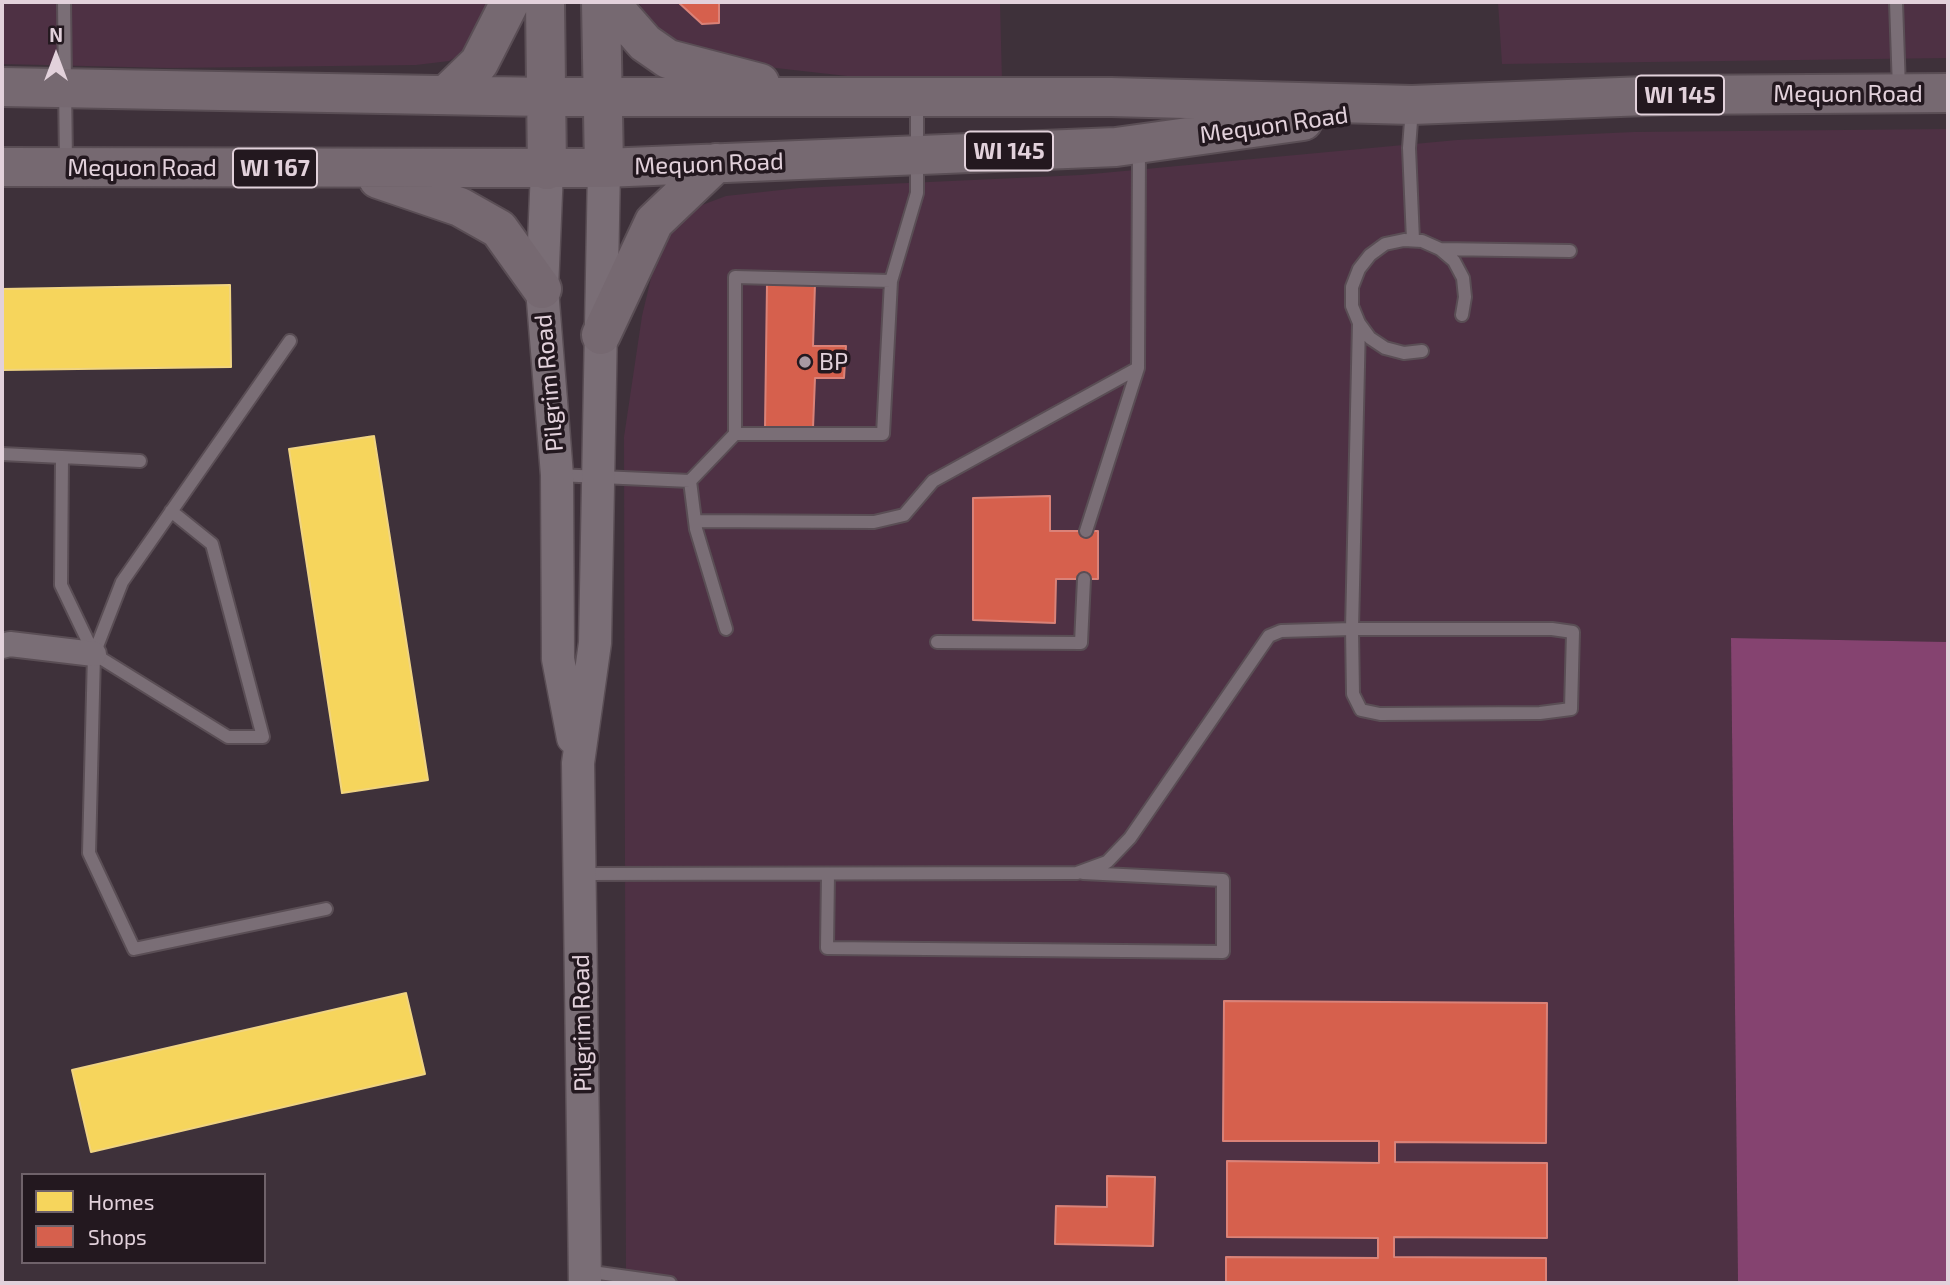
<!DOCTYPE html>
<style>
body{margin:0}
#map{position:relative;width:1950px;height:1285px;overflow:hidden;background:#3e313a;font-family:"Exo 2",sans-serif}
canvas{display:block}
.frame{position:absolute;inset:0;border:4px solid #e2d1db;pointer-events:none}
.legend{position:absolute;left:21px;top:1173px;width:245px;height:91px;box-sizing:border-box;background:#23181f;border:2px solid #6f626a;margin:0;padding:9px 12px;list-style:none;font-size:21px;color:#e2d1db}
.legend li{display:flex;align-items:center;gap:14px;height:35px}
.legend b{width:35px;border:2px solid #6f626a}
.north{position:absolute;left:21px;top:21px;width:70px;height:70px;-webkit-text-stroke:5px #23181f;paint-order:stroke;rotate:0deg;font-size:19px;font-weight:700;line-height:28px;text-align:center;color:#e2d1db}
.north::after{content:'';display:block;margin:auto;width:24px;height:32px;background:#e2d1db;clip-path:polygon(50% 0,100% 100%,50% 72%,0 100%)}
</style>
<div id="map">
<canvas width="1950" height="1285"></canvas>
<div class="frame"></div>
<ul class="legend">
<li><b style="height:19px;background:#f6d55c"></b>Homes</li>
<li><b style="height:19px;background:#d6604d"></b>Shops</li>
</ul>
<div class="north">N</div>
</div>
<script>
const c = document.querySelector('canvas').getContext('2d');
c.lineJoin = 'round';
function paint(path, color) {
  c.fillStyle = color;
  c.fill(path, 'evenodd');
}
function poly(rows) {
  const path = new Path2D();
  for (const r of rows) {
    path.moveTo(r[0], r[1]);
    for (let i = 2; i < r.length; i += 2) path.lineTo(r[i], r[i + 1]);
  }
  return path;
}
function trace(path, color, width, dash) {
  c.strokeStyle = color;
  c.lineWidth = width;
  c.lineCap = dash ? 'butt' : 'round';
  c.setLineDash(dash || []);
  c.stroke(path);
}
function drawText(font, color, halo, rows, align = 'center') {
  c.font = font + ' "Exo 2",sans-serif';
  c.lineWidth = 7;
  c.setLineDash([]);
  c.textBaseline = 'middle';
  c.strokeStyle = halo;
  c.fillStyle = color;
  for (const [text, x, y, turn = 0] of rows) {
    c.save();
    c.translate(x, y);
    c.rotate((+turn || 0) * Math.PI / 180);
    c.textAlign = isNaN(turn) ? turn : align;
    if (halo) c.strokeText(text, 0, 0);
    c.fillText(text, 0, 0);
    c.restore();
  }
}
const built = poly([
 [2,2,488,2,483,27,471,48,449,61,416,65,169,68,2,64],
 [639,2,1000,2,1002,81,891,81,767,67,676,46,650,29],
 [1498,2,1948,2,1948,58,1502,64],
 [1948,129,1948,642,1731,638,1738,1283,626,1283,624,437,642,316,656,257,665,233,694,208,726,196,799,188,1081,175,1457,140,1634,132]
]);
const forest = poly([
 [1731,638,1948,642,1948,1283,1738,1283]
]);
const homes = poly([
 [230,285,231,367,2,370,2,289,230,285],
 [374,436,428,780,342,793,289,449,374,436],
 [406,993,425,1074,91,1152,72,1070,406,993]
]);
const shops = poly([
 [678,2,719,2,719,23,702,24,678,2],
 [767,284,815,284,813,346,846,346,844,378,815,378,813,428,765,428,767,284],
 [1050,496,1050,531,1098,531,1098,579,1056,579,1055,623,973,620,973,498,1050,496],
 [1224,1001,1547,1003,1546,1143,1395,1142,1395,1162,1547,1163,1547,1238,1394,1237,1394,1257,1546,1258,1546,1283,1226,1283,1226,1257,1378,1258,1378,1238,1227,1237,1227,1161,1379,1163,1379,1141,1223,1141,1224,1001],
 [1107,1176,1155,1177,1153,1246,1055,1244,1056,1206,1107,1207,1107,1176]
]);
const service = poly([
 [64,2,66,164],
 [1896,2,1899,89],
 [1412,108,1409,148,1413,240],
 [1440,249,1570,251],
 [290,341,122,582,94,654,89,853,134,949,326,909],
 [1422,351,1404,353,1385,348,1370,338,1359,323,1352,306,1352,287,1359,269,1370,255,1385,244,1404,240,1422,241,1440,249,1454,261,1463,278,1465,297,1462,315],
 [735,434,883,434,891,281,917,193,917,100],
 [2,454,62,457,61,585,94,654,228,737,263,737,212,544,171,511],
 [62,457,140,461],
 [557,475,690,481,735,434,735,277,891,281],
 [690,481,696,529,726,629],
 [695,521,874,522,904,515,933,481,1138,368],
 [1086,531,1138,368,1139,148],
 [937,642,1081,643,1084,579],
 [581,874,1077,873,1107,862,1130,838,1269,636,1281,631,1352,629,1552,629,1573,632,1571,709,1540,713,1380,714,1361,710,1353,694,1352,629,1359,323],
 [828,874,827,948,1223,952,1223,880,1083,873],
 [585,1271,670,1283]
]);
const minor = poly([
 [2,646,10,644,94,654]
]);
const tertiary = poly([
 [547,170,542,289,557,475,558,659,573,738],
 [585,1283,578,763,595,643,604,168]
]);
const primary = poly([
 [545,2,547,170],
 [601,2,604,168],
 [609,2,645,43,668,59,760,83],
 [2,87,545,97,1111,97,1412,105,1672,95,1948,93],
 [446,95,479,63,510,2],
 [2,167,604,168,1116,147,1303,121],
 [378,179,460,207,499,229,542,289],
 [601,335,654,222,716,163]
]);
const markers = [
 [805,362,7,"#a999a3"]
];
const shields = [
 [1680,95,88],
 [1009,151,88],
 [275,168,84]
];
const shieldNames = [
 ["WI 145",1680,95],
 ["WI 145",1009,151],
 ["WI 167",275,168]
];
const streetNames = [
 ["Mequon Road",1848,94],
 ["Mequon Road",1274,125,-8],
 ["Mequon Road",709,164,-2],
 ["Mequon Road",142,168],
 ["Pilgrim Road",549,383,-95],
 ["Pilgrim Road",582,1023,-91]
];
const poiNames = [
 ["BP",819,362]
];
paint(built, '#4e3144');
paint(forest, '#854370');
paint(homes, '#f6d55c');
trace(homes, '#f0d482', 2);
paint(shops, '#d6604d');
trace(shops, '#da8278', 2);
trace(service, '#5a4e55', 16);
trace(minor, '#5a4e55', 28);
trace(tertiary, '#5a4e55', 35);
trace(primary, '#5a4e55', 42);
trace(service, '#7a6e76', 12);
trace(minor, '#7a6e76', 24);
trace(tertiary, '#7a6e76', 32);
trace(primary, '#766971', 38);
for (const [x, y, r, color] of markers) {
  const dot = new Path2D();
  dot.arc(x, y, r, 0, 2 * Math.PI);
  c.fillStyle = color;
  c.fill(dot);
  trace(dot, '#23181f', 2.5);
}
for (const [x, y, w] of shields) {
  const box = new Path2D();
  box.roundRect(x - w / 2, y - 19.5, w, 39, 5);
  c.fillStyle = '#23181f';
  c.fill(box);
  trace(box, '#e2d1db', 2);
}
drawText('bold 23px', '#e2d1db', null, shieldNames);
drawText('24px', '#e2d1db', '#23181f', streetNames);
drawText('24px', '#e2d1db', '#23181f', poiNames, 'left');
</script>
